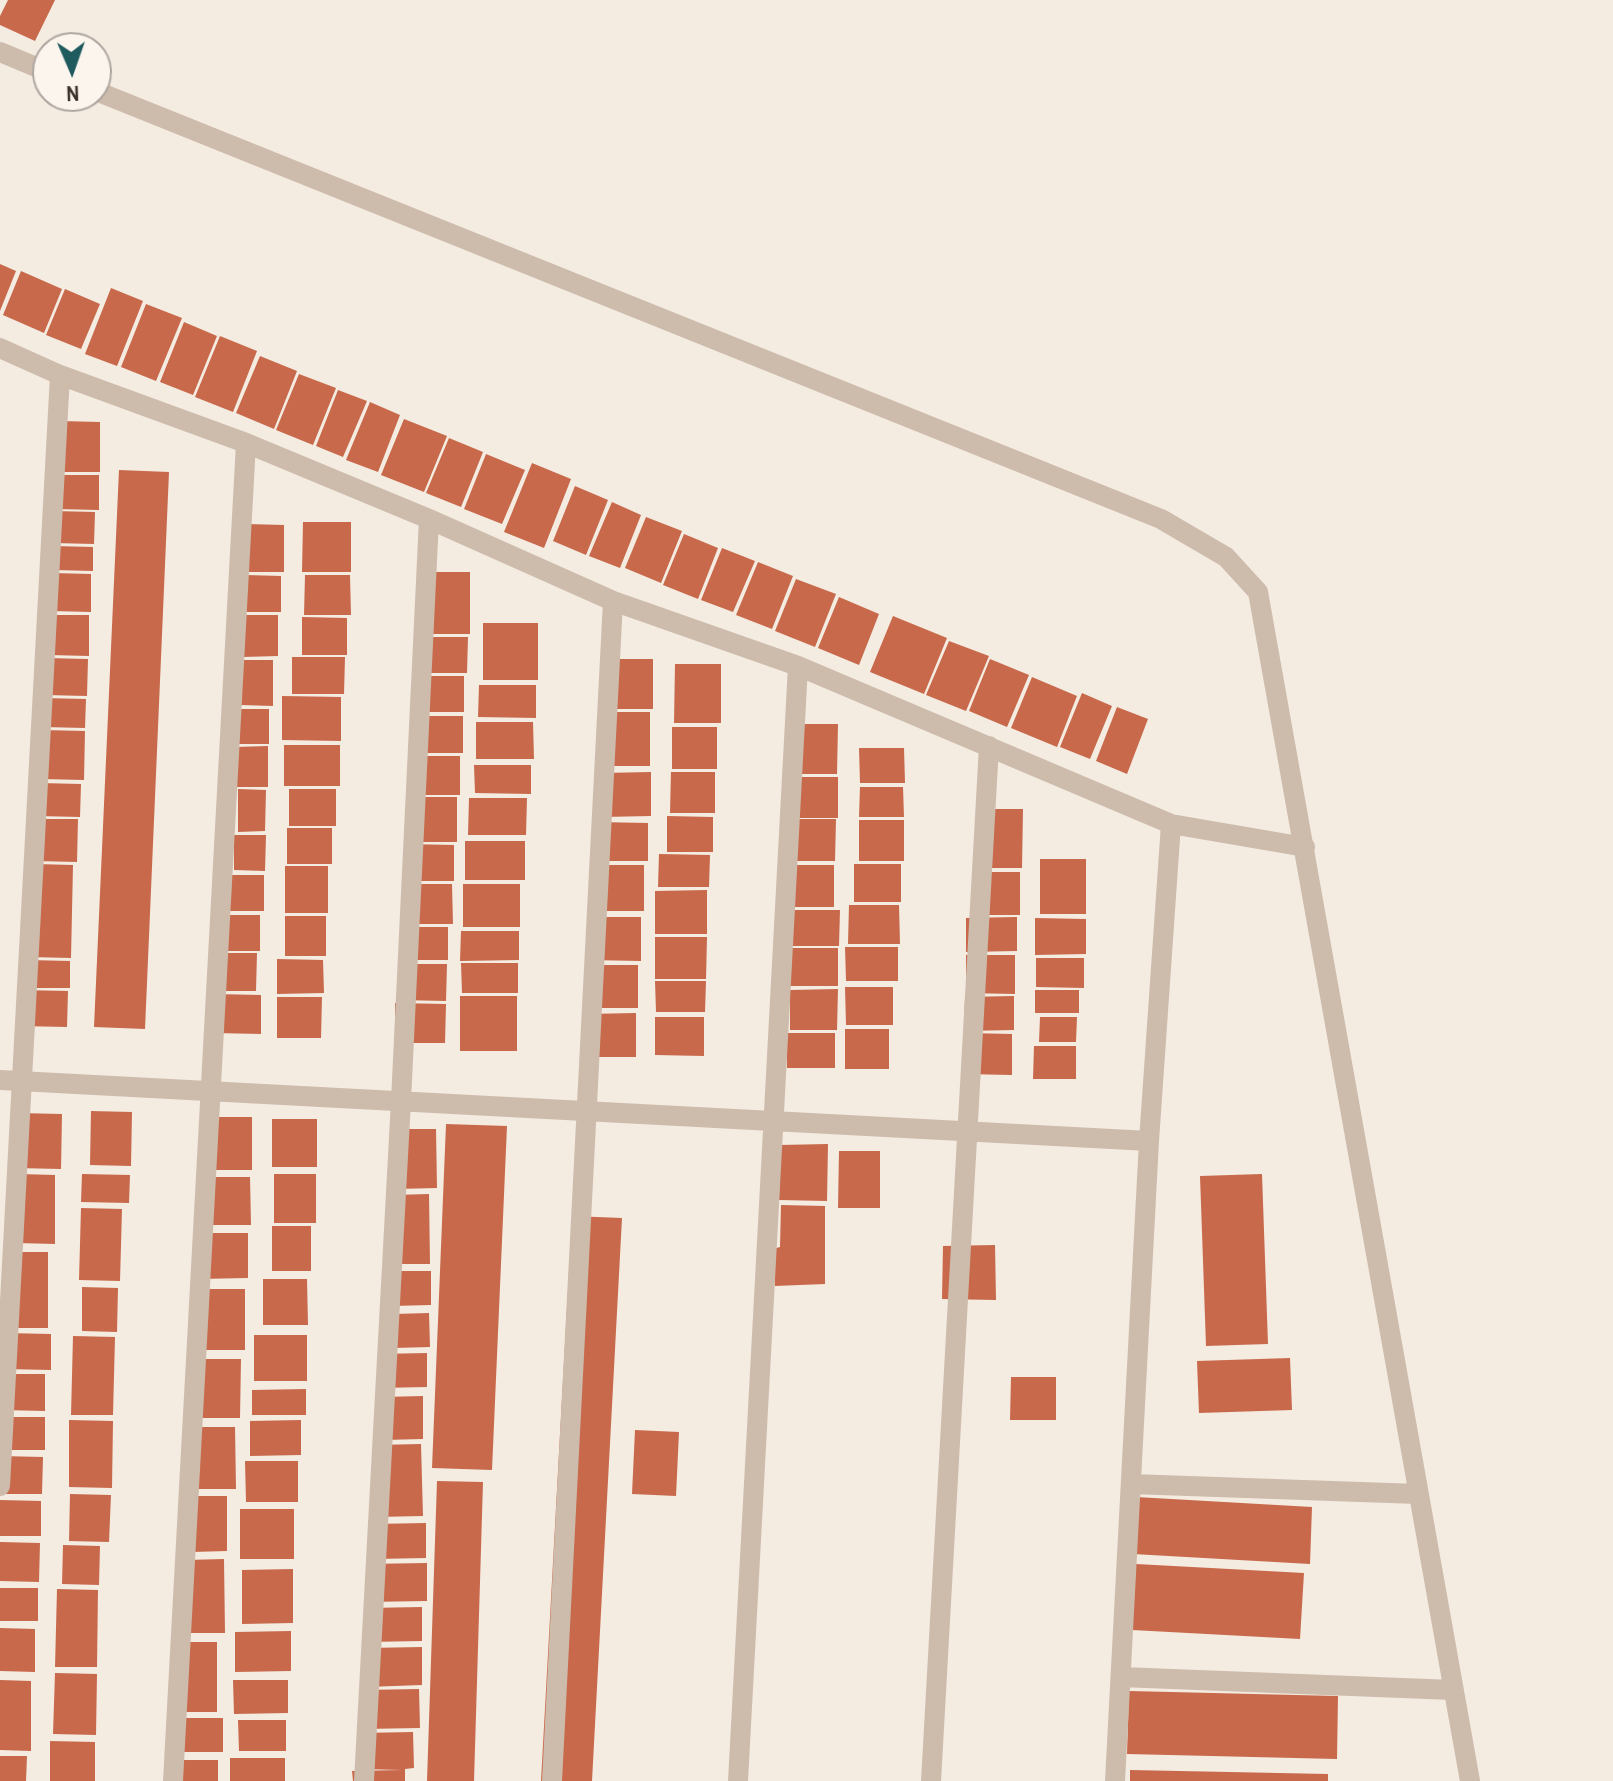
<!DOCTYPE html>
<style>
body{margin:0}
#map{position:relative;width:1613px;height:1781px;overflow:hidden;background:#f4ebe1;font-family:"Archivo Narrow",sans-serif}
canvas{display:block}
.north{position:absolute;left:32px;top:32px;width:80px;height:80px;box-sizing:border-box;background:#fbf5ee;border:2px solid #aea6a0;border-radius:50%;rotate:178deg;font-size:22px;font-weight:700;line-height:32px;text-align:center;color:#3b302b}
.north::after{content:'';display:block;margin:auto;width:28px;height:36px;background:#1f5a5e;clip-path:polygon(50% 0,100% 100%,50% 72%,0 100%)}
</style>
<div id="map">
<canvas width="1613" height="1781"></canvas>
<div class="north">N</div>
</div>
<script>
const c = document.querySelector('canvas').getContext('2d');
c.lineJoin = 'round';
function paint(path, color) {
  c.fillStyle = color;
  c.fill(path, 'evenodd');
}
function poly(rows) {
  const path = new Path2D();
  for (const r of rows) {
    path.moveTo(r[0], r[1]);
    for (let i = 2; i < r.length; i += 2) path.lineTo(r[i], r[i + 1]);
  }
  return path;
}
function trace(path, color, width, dash) {
  c.strokeStyle = color;
  c.lineWidth = width;
  c.lineCap = dash ? 'butt' : 'round';
  c.setLineDash(dash || []);
  c.stroke(path);
}
const building = poly([
 [8,0,55,0,35,41,0,25,0,16],
 [0,264,16,271,0,311],
 [21,271,62,289,44,333,3,315],
 [111,288,143,301,117,366,85,354],
 [65,289,100,304,81,349,46,335],
 [146,304,182,318,156,381,121,367],
 [184,322,217,336,193,395,160,382],
 [220,336,257,351,233,412,195,397],
 [260,356,297,371,274,429,236,413],
 [299,374,336,388,313,445,276,430],
 [338,390,367,401,343,457,316,446],
 [370,402,400,415,378,472,346,460],
 [404,419,447,436,424,492,381,475],
 [60,421,100,422,100,472,59,472],
 [449,438,483,452,461,507,426,493],
 [486,454,525,470,502,524,464,509],
 [532,463,571,479,544,548,504,532],
 [119,470,169,472,145,1029,94,1027],
 [56,475,99,475,99,510,56,509],
 [575,486,608,500,586,555,553,541],
 [612,502,641,515,620,568,589,556],
 [53,511,95,512,94,544,53,543],
 [646,517,682,531,661,583,625,568],
 [303,522,351,522,351,572,302,572],
 [246,524,284,525,284,572,246,572],
 [684,534,718,548,698,599,663,585],
 [54,546,93,547,93,571,54,570],
 [722,548,755,561,733,612,701,600],
 [758,562,793,576,772,629,736,615],
 [421,572,470,572,470,634,421,634],
 [52,573,91,574,91,612,51,611],
 [246,575,281,576,281,612,245,612],
 [305,575,350,575,351,615,304,615],
 [796,579,836,594,815,647,775,631],
 [839,597,879,614,859,665,818,648],
 [51,615,89,615,89,656,50,655],
 [243,615,278,615,278,656,243,657],
 [893,616,947,638,924,694,870,672],
 [302,617,347,618,347,655,302,655],
 [483,623,538,623,538,680,483,680],
 [417,637,468,637,467,673,416,673],
 [949,641,989,656,966,711,926,695],
 [292,657,345,657,344,694,292,694],
 [46,658,88,659,87,696,45,695],
 [604,659,653,659,653,709,604,709],
 [990,659,1029,675,1007,727,969,711],
 [242,660,273,660,273,706,241,705],
 [675,664,721,664,721,723,674,723],
 [415,676,464,676,464,712,415,712],
 [1032,677,1077,696,1057,747,1011,728],
 [479,685,536,685,536,718,478,717],
 [1082,693,1112,706,1090,759,1060,747],
 [282,696,341,697,341,741,282,740],
 [43,698,86,699,85,728,43,727],
 [1117,707,1148,719,1127,774,1096,761],
 [240,709,269,709,269,744,239,744],
 [603,712,650,712,650,766,602,766],
 [415,716,463,716,463,753,416,753],
 [476,722,533,722,534,759,476,759],
 [798,724,838,724,837,774,798,774],
 [672,727,717,727,717,769,672,769],
 [43,730,85,731,84,780,42,779],
 [284,745,340,745,340,786,284,786],
 [268,746,268,787,236,787,236,747],
 [859,748,904,748,905,783,860,783],
 [409,756,460,756,460,795,409,795],
 [474,765,531,765,531,794,475,793],
 [651,772,651,816,602,817,603,773],
 [671,772,715,772,715,813,670,813],
 [795,777,838,777,838,818,794,818],
 [39,783,81,784,80,817,38,816],
 [860,787,903,787,904,817,859,817],
 [238,789,266,790,265,831,238,832],
 [289,789,336,789,336,826,289,826],
 [407,797,457,797,457,842,407,842],
 [469,798,527,798,526,835,468,835],
 [981,809,1023,809,1022,868,980,868],
 [667,816,713,817,713,852,667,852],
 [36,819,78,819,77,862,35,861],
 [793,819,836,819,835,861,793,861],
 [859,820,904,820,904,861,859,861],
 [597,822,648,823,648,861,597,861],
 [287,828,332,828,332,864,287,864],
 [234,835,266,835,265,871,234,870],
 [465,841,525,841,525,880,465,880],
 [405,844,454,845,454,881,404,881],
 [659,854,710,855,709,887,658,887],
 [1040,859,1086,859,1086,914,1040,914],
 [35,864,73,865,71,958,29,957],
 [854,864,901,864,901,902,854,902],
 [591,865,644,865,644,911,591,911],
 [790,865,834,865,834,907,790,907],
 [285,866,328,866,328,913,285,913],
 [980,872,1020,872,1020,915,980,915],
 [226,875,264,875,264,911,226,911],
 [403,884,452,884,453,924,403,924],
 [463,884,520,884,520,927,463,927],
 [707,890,707,934,655,934,655,891],
 [849,905,899,905,900,944,848,944],
 [790,910,840,910,839,946,790,946],
 [224,915,260,915,260,951,223,951],
 [285,916,326,916,326,956,285,956],
 [589,917,641,917,641,961,589,960],
 [1017,917,1017,951,966,952,966,918],
 [1035,918,1086,919,1086,954,1035,955],
 [401,927,448,927,448,960,402,960],
 [461,931,519,931,519,960,460,961],
 [655,937,707,937,706,979,655,979],
 [845,947,898,947,898,981,846,981],
 [791,948,838,948,838,986,790,986],
 [220,953,257,953,256,991,220,991],
 [966,955,1015,955,1015,994,966,993],
 [1036,958,1084,958,1084,988,1036,987],
 [277,959,323,960,324,993,277,994],
 [28,960,70,961,70,988,27,988],
 [461,963,518,963,518,993,462,993],
 [398,964,447,964,446,1001,398,1000],
 [589,965,638,965,638,1008,589,1008],
 [655,981,706,981,705,1012,656,1012],
 [845,987,893,987,893,1025,846,1025],
 [838,989,837,1030,790,1030,790,990],
 [20,990,68,991,67,1027,20,1026],
 [1035,990,1079,990,1079,1013,1035,1013],
 [214,994,261,995,261,1034,214,1033],
 [460,996,517,996,517,1051,460,1051],
 [1014,996,1014,1030,964,1031,965,997],
 [277,997,322,997,321,1038,277,1038],
 [395,1003,446,1004,445,1043,395,1043],
 [636,1013,636,1057,588,1057,588,1014],
 [655,1017,704,1017,704,1056,655,1055],
 [1040,1017,1077,1017,1076,1042,1039,1042],
 [845,1029,889,1029,889,1069,845,1069],
 [787,1033,835,1033,835,1068,787,1068],
 [965,1033,1012,1034,1012,1075,964,1074],
 [1034,1046,1076,1046,1076,1079,1033,1079],
 [91,1111,132,1112,131,1166,90,1165],
 [17,1113,62,1114,61,1169,16,1168],
 [204,1117,252,1117,252,1170,205,1170],
 [272,1119,317,1119,317,1167,272,1167],
 [446,1124,507,1126,492,1470,432,1468],
 [395,1129,436,1129,437,1188,396,1189],
 [828,1144,827,1201,779,1200,780,1145],
 [839,1151,880,1151,880,1208,838,1208],
 [18,1174,55,1175,55,1244,17,1243],
 [82,1174,130,1175,129,1203,81,1202],
 [274,1174,316,1174,316,1223,274,1223],
 [1262,1174,1268,1344,1206,1346,1200,1176],
 [202,1177,250,1177,251,1225,202,1225],
 [429,1194,430,1264,395,1264,394,1195],
 [781,1205,825,1206,825,1284,775,1286,773,1249,780,1247],
 [81,1208,122,1209,120,1281,79,1280],
 [572,1216,622,1218,592,1781,541,1781],
 [272,1226,311,1226,311,1271,272,1271],
 [198,1233,248,1233,248,1278,198,1279],
 [995,1245,996,1300,942,1299,943,1246],
 [12,1252,48,1252,48,1328,12,1328],
 [392,1271,431,1271,431,1305,392,1306],
 [263,1279,307,1279,308,1325,263,1325],
 [82,1287,118,1288,117,1332,82,1331],
 [198,1289,245,1289,245,1350,198,1350],
 [429,1313,430,1347,394,1348,394,1314],
 [5,1333,51,1334,51,1370,5,1369],
 [254,1335,307,1335,307,1381,254,1381],
 [73,1336,115,1337,113,1415,71,1415],
 [427,1353,427,1387,379,1388,379,1354],
 [1290,1358,1292,1410,1199,1413,1197,1361],
 [200,1359,241,1359,240,1418,199,1418],
 [1,1374,45,1374,45,1411,1,1410],
 [1011,1377,1056,1377,1056,1420,1010,1420],
 [306,1389,306,1415,252,1415,252,1390],
 [423,1396,423,1439,383,1440,382,1397],
 [6,1417,45,1417,45,1450,5,1450],
 [69,1420,113,1421,112,1488,69,1487],
 [301,1420,301,1455,250,1456,250,1421],
 [195,1427,235,1427,236,1489,196,1489],
 [635,1430,679,1432,676,1496,632,1494],
 [421,1444,423,1516,376,1517,375,1445],
 [0,1456,43,1457,42,1494,0,1494],
 [245,1461,298,1461,298,1502,246,1502],
 [437,1481,483,1482,474,1781,427,1781],
 [70,1494,111,1495,109,1542,69,1541],
 [191,1496,227,1496,227,1551,192,1552],
 [1136,1497,1312,1507,1310,1564,1133,1554],
 [0,1500,41,1501,41,1536,0,1536],
 [240,1509,294,1509,294,1559,240,1559],
 [426,1523,426,1558,375,1559,374,1524],
 [0,1542,40,1543,39,1582,0,1581],
 [63,1545,100,1546,99,1585,62,1584],
 [224,1559,225,1633,187,1633,186,1560],
 [427,1563,427,1601,367,1602,366,1564],
 [1136,1564,1304,1573,1300,1639,1132,1630],
 [293,1569,293,1623,242,1624,242,1570],
 [0,1588,38,1588,38,1621,0,1621],
 [57,1589,98,1590,97,1667,55,1667],
 [422,1607,422,1641,367,1642,367,1608],
 [0,1628,35,1629,35,1672,0,1671],
 [291,1631,291,1671,235,1672,235,1632],
 [181,1642,217,1642,217,1712,181,1712],
 [422,1647,422,1685,367,1687,366,1648],
 [55,1673,97,1674,96,1735,53,1734],
 [0,1680,31,1681,31,1751,0,1750],
 [233,1680,288,1680,288,1713,234,1714],
 [419,1689,420,1728,363,1729,363,1690],
 [1129,1691,1338,1696,1337,1759,1127,1754],
 [173,1718,223,1718,223,1752,174,1752],
 [238,1720,286,1720,286,1751,239,1751],
 [413,1732,414,1768,405,1769,405,1781,353,1781,352,1771,402,1770,360,1769,360,1733],
 [50,1741,95,1742,95,1781,50,1781],
 [0,1756,27,1756,26,1781,0,1781],
 [230,1758,285,1758,285,1781,230,1781],
 [170,1760,218,1760,218,1781,170,1781],
 [1130,1770,1328,1774,1328,1781,1130,1781]
]);
const minor = poly([
 [0,52,48,72],
 [96,91,1161,519,1226,557,1258,592,1470,1781],
 [0,348,60,375,246,443,429,519,613,601,798,666,1171,824,1305,847],
 [0,1080,1149,1141],
 [1131,1484,1418,1494],
 [0,1486,60,375],
 [1121,1677,1453,1690],
 [173,1781,246,443],
 [364,1781,401,1101,429,519],
 [552,1781,613,601],
 [738,1781,798,666],
 [931,1781,989,746],
 [1115,1781,1149,1141,1171,824]
]);
paint(building, '#c8694b');
trace(minor, '#cdbbac', 20);
</script>
